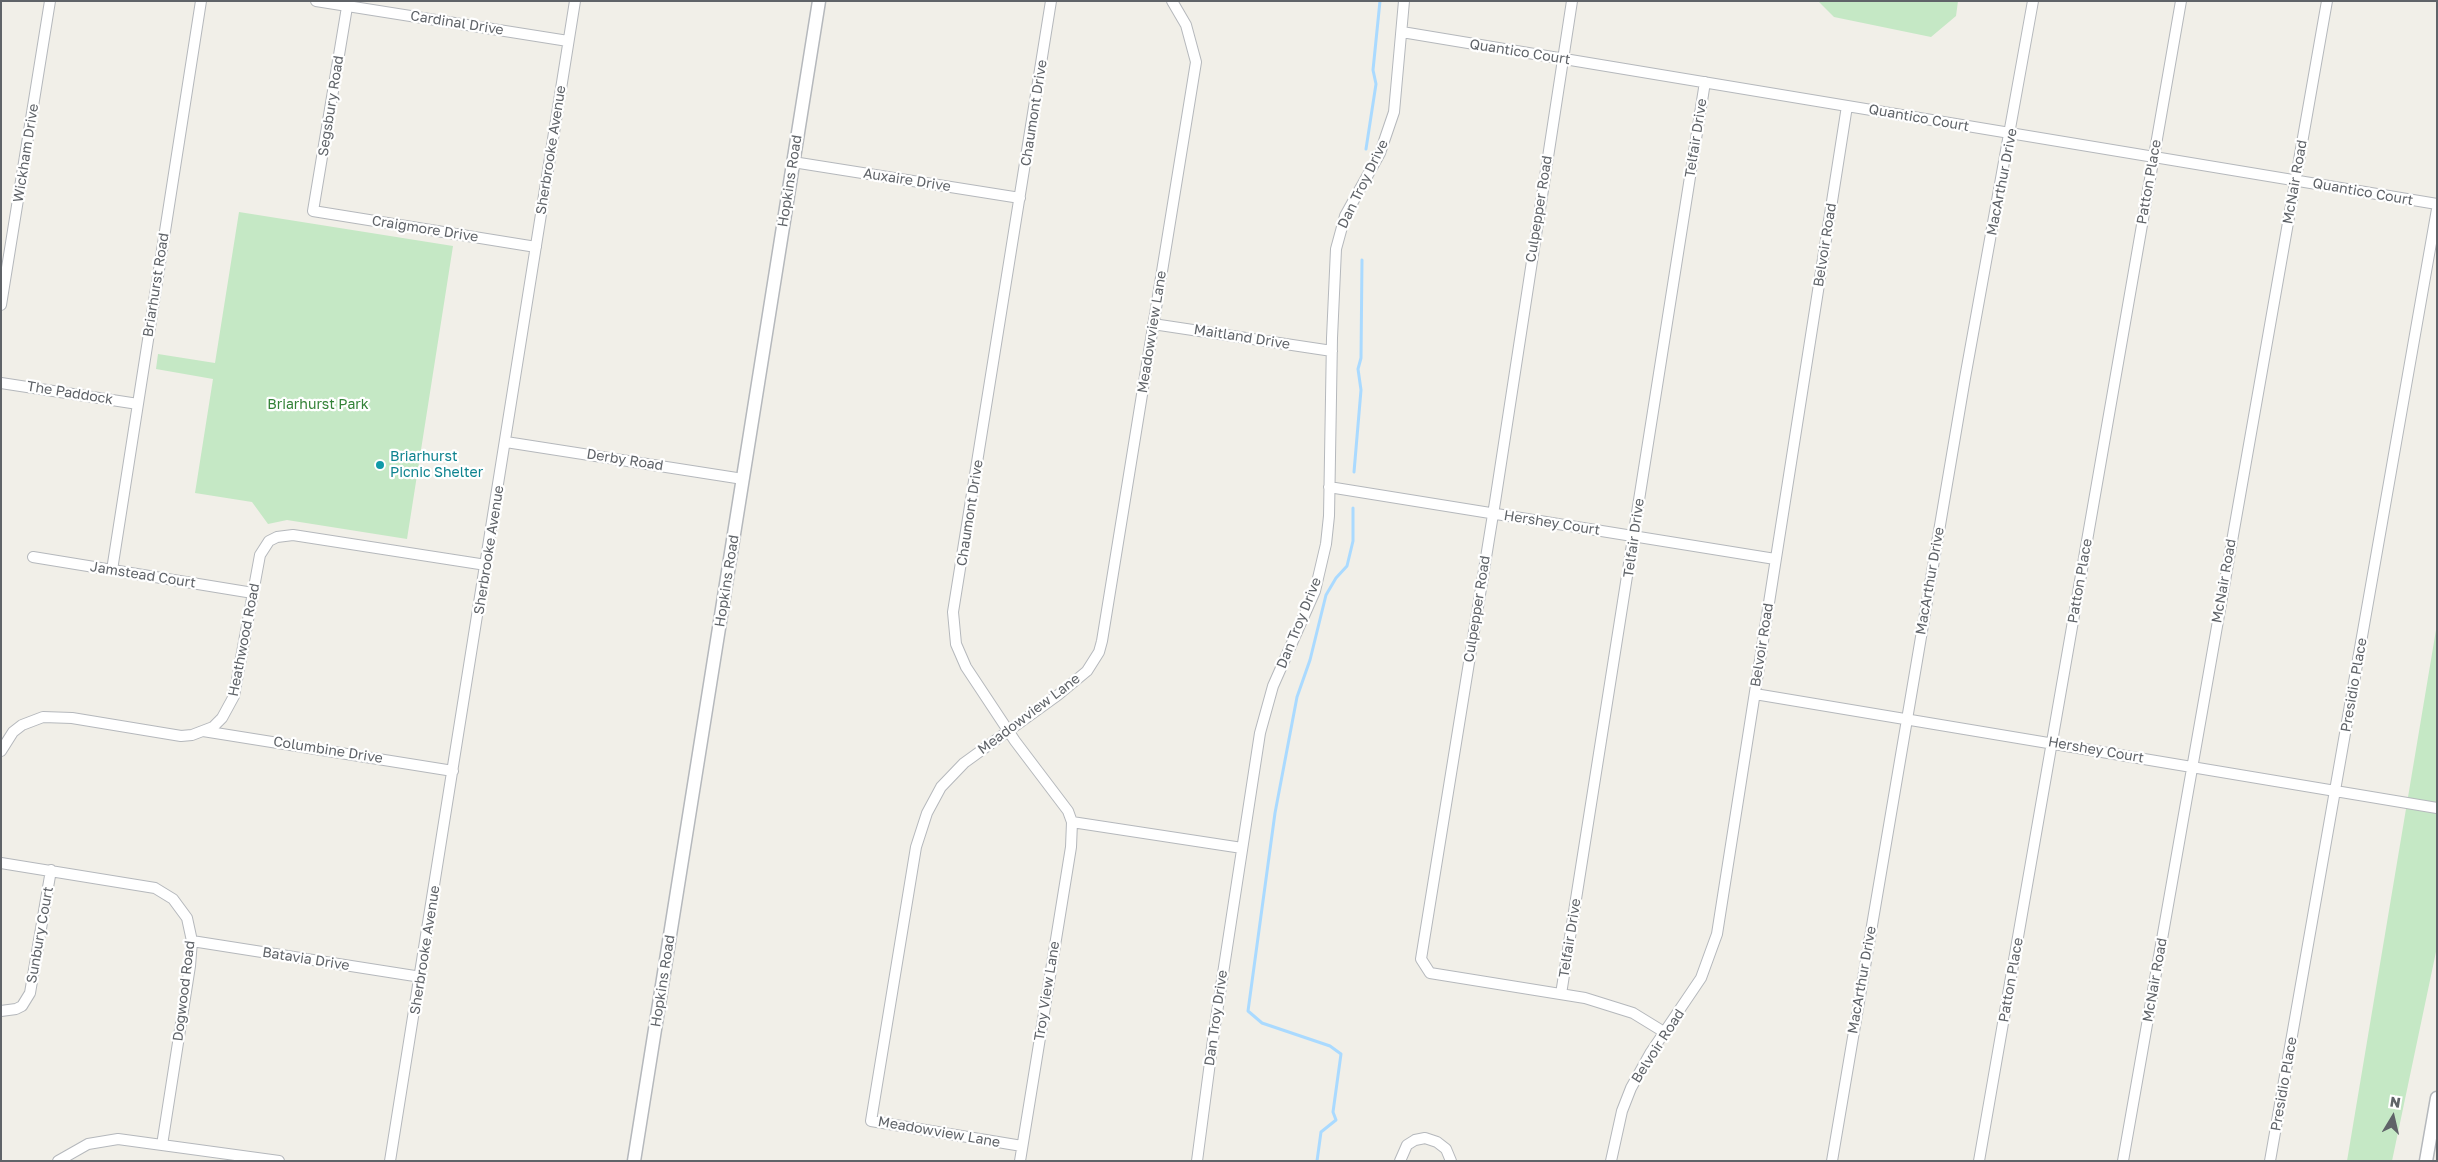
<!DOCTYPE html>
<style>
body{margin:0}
#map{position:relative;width:2438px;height:1162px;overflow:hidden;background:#f1efe8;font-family:"Golos Text",sans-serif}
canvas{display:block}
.frame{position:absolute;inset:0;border:2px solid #5f6368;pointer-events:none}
.north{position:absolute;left:2368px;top:1092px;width:50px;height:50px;-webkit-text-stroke:4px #fff;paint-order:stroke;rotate:9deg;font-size:14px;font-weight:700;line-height:20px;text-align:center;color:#5f6368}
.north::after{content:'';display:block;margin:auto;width:18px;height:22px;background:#5f6368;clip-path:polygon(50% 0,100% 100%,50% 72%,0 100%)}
</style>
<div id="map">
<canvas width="2438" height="1162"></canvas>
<div class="frame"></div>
<div class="north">N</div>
</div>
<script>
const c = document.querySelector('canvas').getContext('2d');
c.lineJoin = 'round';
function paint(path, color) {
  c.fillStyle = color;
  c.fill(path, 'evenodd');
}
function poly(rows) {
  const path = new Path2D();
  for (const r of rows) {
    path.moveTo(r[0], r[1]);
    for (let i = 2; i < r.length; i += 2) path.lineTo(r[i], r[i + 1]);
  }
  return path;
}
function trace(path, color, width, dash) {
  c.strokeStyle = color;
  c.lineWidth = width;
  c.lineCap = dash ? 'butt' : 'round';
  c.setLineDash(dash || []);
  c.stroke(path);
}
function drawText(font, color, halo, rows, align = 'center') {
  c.font = font + ' "Golos Text",sans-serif';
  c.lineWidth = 4.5;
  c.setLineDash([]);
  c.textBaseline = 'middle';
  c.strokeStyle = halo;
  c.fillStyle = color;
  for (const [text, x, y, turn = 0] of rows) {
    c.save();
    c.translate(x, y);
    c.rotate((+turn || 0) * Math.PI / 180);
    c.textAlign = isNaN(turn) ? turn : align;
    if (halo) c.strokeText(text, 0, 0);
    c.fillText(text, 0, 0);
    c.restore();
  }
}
const green = poly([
 [1818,1,1958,1,1956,16,1931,37,1834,17],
 [239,212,453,246,407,539,287,520,268,524,252,502,195,493,213,379,156,369,158,354,215,363],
 [2437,624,2437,947,2392,1161,2347,1161]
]);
const stream = poly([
 [1366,149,1376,84,1373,70,1380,1],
 [1354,472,1361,390,1358,369,1361,358,1362,260],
 [1317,1161,1321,1132,1336,1120,1333,1112,1341,1054,1330,1046,1262,1023,1248,1011,1275,813,1297,697,1310,660,1326,595,1336,578,1347,566,1353,541,1353,508]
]);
const minor = poly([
 [316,1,568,41],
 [348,1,313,211,536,247],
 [1572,1,1495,502,1421,959,1430,973,1585,998,1633,1013,1664,1032],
 [1402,32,2437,204],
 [793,162,1020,198],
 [1,305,50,1],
 [1153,324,1332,351],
 [1,383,138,404],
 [506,442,743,479],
 [1329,487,1775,559],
 [33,557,253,593],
 [112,570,201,1],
 [1755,694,2437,808],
 [203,731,453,771],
 [1,751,13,732,22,725,43,717,72,718,181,736,192,735,213,727,222,718,234,696,260,555,269,541,277,537,293,535,486,565],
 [1072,822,1242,848],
 [1,863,155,888,173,899,187,918,192,941,190,966,162,1145],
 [192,941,421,977],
 [1561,994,1705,82],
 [1,1011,16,1009,22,1006,30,993,51,870],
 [1022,1146,871,1121,916,847,927,813,941,787,964,763,1058,695,1087,671,1099,652,1102,641,1196,62,1186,25,1172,1],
 [58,1161,88,1144,118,1139,279,1161],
 [390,1161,575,1],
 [1020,1161,1071,847,1072,822,1068,811,1015,741,966,667,956,644,953,612,1051,1],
 [1197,1161,1214,1032,1260,733,1273,686,1315,591,1326,544,1329,516,1332,338,1336,249,1345,216,1380,153,1394,112,1404,1],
 [1400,1161,1407,1145,1415,1140,1425,1138,1437,1142,1446,1149,1451,1161],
 [1611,1161,1622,1111,1631,1088,1651,1052,1701,978,1717,934,1847,106],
 [1832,1161,1965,378,2033,1],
 [1979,1161,2181,1],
 [2123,1161,2327,1],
 [2270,1161,2437,209]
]);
const tertiary = poly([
 [634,1161,819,1],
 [2426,1161,2437,1098]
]);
const markers = [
 [380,465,5,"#0f9aa8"]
];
const streetNames = [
 ["Cardinal Drive",457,23,9],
 ["Quantico Court",1520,52,9],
 ["Segsbury Road",331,106,-81],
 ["Chaumont Drive",1034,113,-81],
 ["Quantico Court",1919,118,10],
 ["Telfair Drive",1696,138,-81],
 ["Sherbrooke Avenue",551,150,-81],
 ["Wickham Drive",26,153,-81],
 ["Auxaire Drive",907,180,9],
 ["Hopkins Road",790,181,-81],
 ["MacArthur Drive",2002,182,-79],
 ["Patton Place",2149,182,-80],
 ["McNair Road",2295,182,-80],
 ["Dan Troy Drive",1363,184,-64],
 ["Quantico Court",2363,192,10],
 ["Culpepper Road",1539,209,-81],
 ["Craigmore Drive",425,229,9],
 ["Belvoir Road",1825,245,-81],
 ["Briarhurst Road",156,285,-81],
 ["Meadowview Lane",1152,332,-81],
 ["Maitland Drive",1242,337,9],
 ["The Paddock",70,393,9],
 ["Derby Road",625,460,9],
 ["Chaumont Drive",970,513,-81],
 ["Hershey Court",1552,523,9],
 ["Telfair Drive",1634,538,-82],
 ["Sherbrooke Avenue",489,550,-81],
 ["Jamstead Court",143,575,9],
 ["Hopkins Road",727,581,-81],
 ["MacArthur Drive",1930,581,-80],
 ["Patton Place",2080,581,-80],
 ["McNair Road",2224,581,-80],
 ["Culpepper Road",1477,609,-81],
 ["Dan Troy Drive",1299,623,-68],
 ["Heathwood Road",244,640,-79],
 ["Belvoir Road",1762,645,-81],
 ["Presidio Place",2354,685,-80],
 ["Meadowview Lane",1029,714,-37],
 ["Columbine Drive",328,750,9],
 ["Hershey Court",2096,750,10],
 ["Sunbury Court",40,935,-80],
 ["Telfair Drive",1570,938,-81],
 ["Sherbrooke Avenue",425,950,-81],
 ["Batavia Drive",306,959,9],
 ["MacArthur Drive",1862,980,-80],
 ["Patton Place",2011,980,-80],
 ["McNair Road",2155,980,-80],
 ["Hopkins Road",663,981,-81],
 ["Dogwood Road",184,991,-83],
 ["Troy View Lane",1047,991,-81],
 ["Dan Troy Drive",1216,1018,-82],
 ["Belvoir Road",1658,1046,-57],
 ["Presidio Place",2284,1084,-80],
 ["Meadowview Lane",939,1132,10]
];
const parkNames = [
 ["Briarhurst Park",318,405]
];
const cultureNames = [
 ["Briarhurst",390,457],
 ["Picnic Shelter",390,473]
];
paint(green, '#c5e8c5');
trace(stream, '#aadaff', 3);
trace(minor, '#b5b8bc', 12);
trace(tertiary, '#b5b8bc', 15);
trace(minor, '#fff', 10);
trace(tertiary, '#fff', 12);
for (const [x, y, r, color] of markers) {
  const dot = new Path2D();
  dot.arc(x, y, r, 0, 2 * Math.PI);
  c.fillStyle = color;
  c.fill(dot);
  trace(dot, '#fff', 2);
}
drawText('14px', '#5f6368', '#fff', streetNames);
drawText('14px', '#348238', '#fff', parkNames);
drawText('14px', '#0d838f', '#fff', cultureNames, 'left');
</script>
